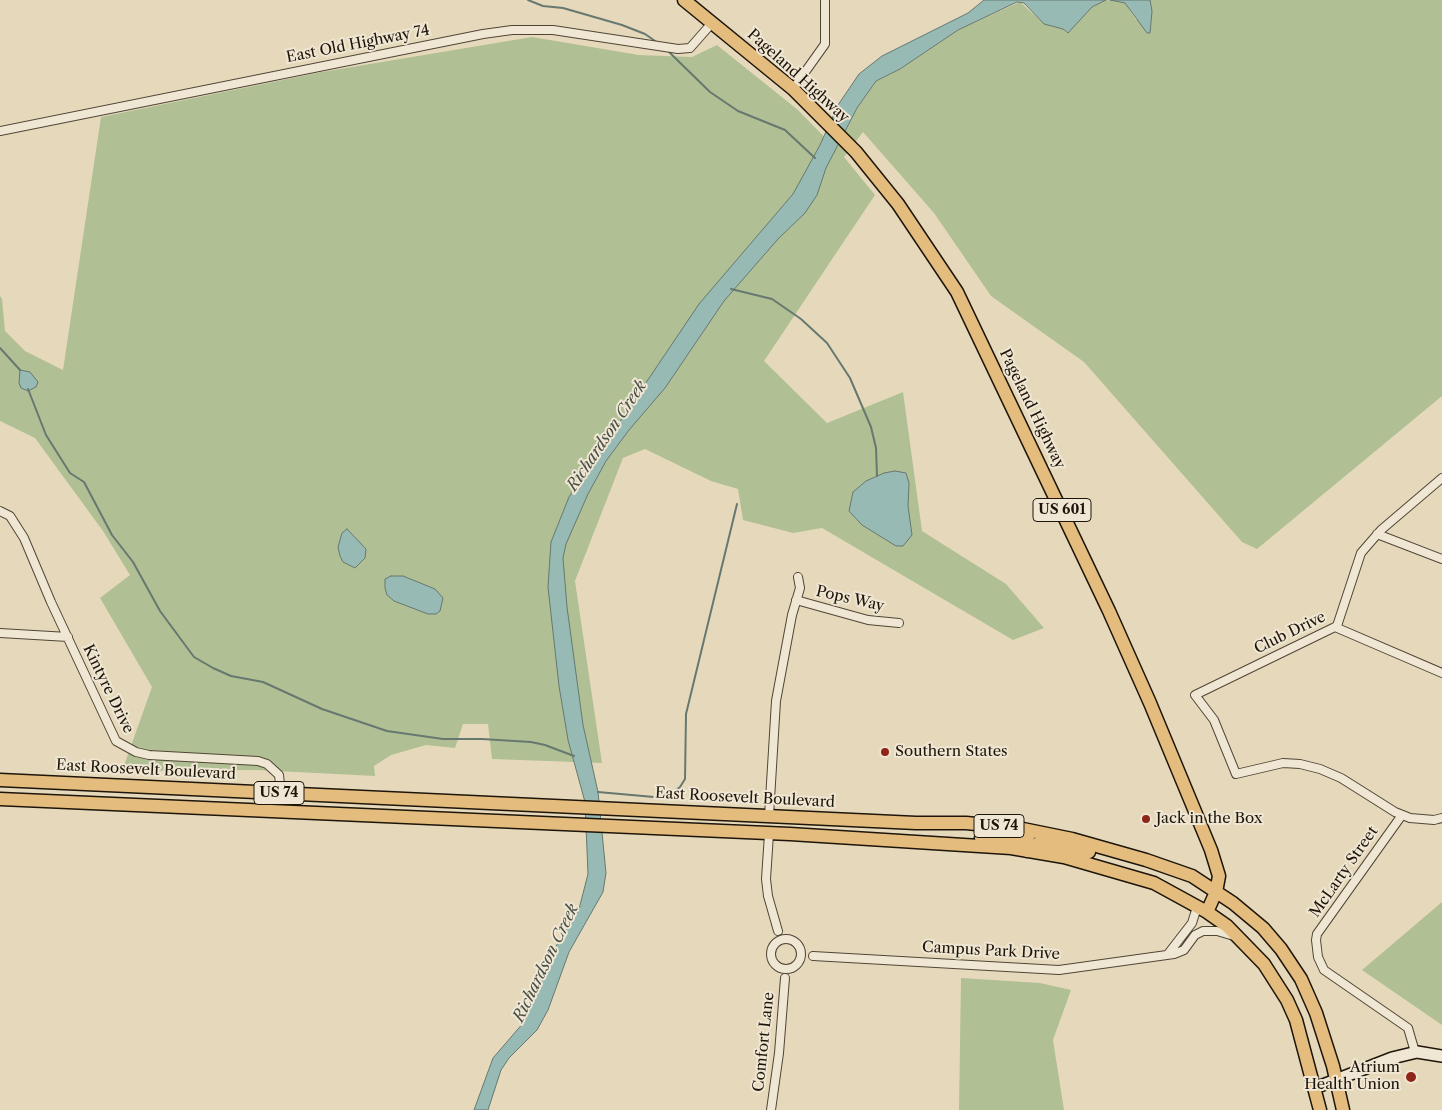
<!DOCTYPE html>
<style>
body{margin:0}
canvas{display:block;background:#e6d9bb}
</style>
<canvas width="1442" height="1110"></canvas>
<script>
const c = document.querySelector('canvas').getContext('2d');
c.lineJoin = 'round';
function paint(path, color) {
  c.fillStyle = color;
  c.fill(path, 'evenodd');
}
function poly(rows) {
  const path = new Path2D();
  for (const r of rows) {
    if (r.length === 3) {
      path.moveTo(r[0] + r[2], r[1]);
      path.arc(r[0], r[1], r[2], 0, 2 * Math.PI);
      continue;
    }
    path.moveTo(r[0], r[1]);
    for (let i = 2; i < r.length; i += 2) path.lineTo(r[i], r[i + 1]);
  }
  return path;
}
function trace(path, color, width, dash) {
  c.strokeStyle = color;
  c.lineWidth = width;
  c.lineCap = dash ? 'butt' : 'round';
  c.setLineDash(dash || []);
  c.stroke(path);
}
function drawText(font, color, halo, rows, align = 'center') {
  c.font = font + ' "Libre Caslon Text",serif';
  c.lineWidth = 4;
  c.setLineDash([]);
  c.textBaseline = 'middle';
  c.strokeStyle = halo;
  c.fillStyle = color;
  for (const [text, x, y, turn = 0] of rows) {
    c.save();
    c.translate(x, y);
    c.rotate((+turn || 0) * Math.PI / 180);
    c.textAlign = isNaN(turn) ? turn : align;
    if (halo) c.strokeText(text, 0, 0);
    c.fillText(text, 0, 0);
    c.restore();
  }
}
const green = poly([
 [1106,0,1125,3,1136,20,1152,11,1150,0,1442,0,1442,396,1257,549,1242,542,1084,362,991,296,934,213,863,132,844,157,875,195,764,361,827,423,903,392,922,531,1006,584,1044,628,1013,640,822,528,793,533,743,520,738,489,711,481,645,449,623,458,575,581,602,763,492,759,488,724,463,724,455,748,426,745,391,755,374,766,375,776,256,770,122,771,152,687,100,598,130,575,103,531,35,438,0,421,0,296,2,299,5,331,25,351,63,370,101,117,322,72,532,37,639,55,692,57,717,45,798,110,836,149,857,108,876,81,900,69,958,30,1020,2,1044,24,1063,29,1066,33,1092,7],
 [1442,902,1442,1025,1362,970],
 [961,978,1040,983,1071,990,1053,1040,1064,1110,959,1110]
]);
const water = poly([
 [984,0,1106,0,1092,7,1068,33,1063,29,1044,24,1024,3,1017,2,958,30,900,69,876,81,857,108,826,168,817,195,805,213,778,239,724,301,665,388,629,430,606,461,588,494,566,544,563,558,567,607,583,725,598,792,606,873,603,892,569,952,548,1010,537,1030,509,1058,501,1070,488,1110,474,1110,493,1058,524,1022,542,969,579,909,588,874,585,802,568,740,559,686,548,587,551,542,569,497,699,304,793,194,820,145,838,105,859,74,882,56,968,13,984,0],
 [1110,0,1150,0,1152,11,1150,33,1147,33,1125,3,1110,0],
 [20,370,30,372,38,382,36,387,28,391,21,388,19,383,20,370],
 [895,471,906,473,909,483,908,506,912,535,903,546,896,546,862,525,849,511,853,492,866,481,884,473,895,471],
 [347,529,366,549,365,558,355,568,343,562,340,556,338,547,342,533,347,529],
 [391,576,403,576,435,589,443,598,440,611,436,614,428,614,394,601,387,595,385,588,385,579,391,576]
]);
const stream = poly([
 [528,0,543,6,563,8,622,25,645,34,658,43],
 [667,50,710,92,738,111,785,130,815,158],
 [731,289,772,299,801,319,827,343,850,378,871,427,876,448,877,476],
 [0,348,20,370],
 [28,389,46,435,70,473,84,482,112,535,133,562,160,611,194,657,213,668,231,676,263,682,322,709,387,731,443,739,482,739,531,742,545,745,574,756],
 [598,792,654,797,670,795,680,787,685,779,686,714,737,504]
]);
const minor = poly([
 [793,89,825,44,825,0],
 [0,131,483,34,512,30,553,30,678,49,690,48,712,23],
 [1442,478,1381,530,1361,553,1337,626,1195,695,1214,720,1236,774,1283,763,1300,764,1320,769,1341,778,1395,812,1410,818,1434,820,1442,818],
 [0,511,10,516,24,538,51,602,116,741,136,752,149,755,258,761,267,764,279,775,281,793],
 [1377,534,1442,559],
 [796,600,868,620,899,623],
 [1335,627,1442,673],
 [0,633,68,637],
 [1402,815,1317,934,1316,940,1318,957,1324,970,1408,1028,1415,1052],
 [769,816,776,701,792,615,800,588,798,577],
 [769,834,766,879,768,896,778,931],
 [786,954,15],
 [1168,954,1192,923,1197,907],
 [813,956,1059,970,1174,954,1184,950,1195,935,1203,931,1217,931,1234,936],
 [771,1110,779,1053,785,978]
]);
const secondary = poly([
 [1315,1088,1392,1058,1417,1052,1442,1056]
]);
const trunk = poly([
 [684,0,793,89,856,152,898,204,957,292,1109,611,1150,703,1211,850,1219,876,1216,892,1207,912],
 [0,780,916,823,966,823,1018,828,1072,839,1146,860,1192,876,1233,903,1263,928,1281,949,1301,979,1316,1013,1333,1066,1343,1110],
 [0,799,790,834,1011,848,1064,857,1154,883,1207,912,1227,926,1264,964,1287,1000,1296,1020,1320,1110],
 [981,838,1025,840,1032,831],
 [1027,851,1040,842,1089,852]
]);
const markers = [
 [885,752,5,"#8f2418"],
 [1146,819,5,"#8f2418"],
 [1411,1077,6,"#8f2418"]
];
const shields = [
 [1062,510,58],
 [279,793,50],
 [999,826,50]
];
const shieldNames = [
 ["US 601",1062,510],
 ["US 74",279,793],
 ["US 74",999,826]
];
const streetNames = [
 ["East Old Highway 74",358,44,-11],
 ["Pageland Highway",798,76,42],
 ["Pageland Highway",1032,409,64],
 ["Pops Way",850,599,13],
 ["Club Drive",1290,633,-26],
 ["Kintyre Drive",108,689,64],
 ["East Roosevelt Boulevard",146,770,3],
 ["East Roosevelt Boulevard",745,798,3],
 ["McLarty Street",1344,872,-55],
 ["Campus Park Drive",991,951,3],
 ["Comfort Lane",764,1042,-84]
];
const poiNames = [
 ["Southern States",895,752],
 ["Jack in the Box",1156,819],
 ["Atrium",1400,1068,"right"],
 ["Health Union",1400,1085,"right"]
];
const waterNames = [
 ["Richardson Creek",607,436,-56],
 ["Richardson Creek",546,963,-64]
];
paint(green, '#b0c094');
paint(water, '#97bab4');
trace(water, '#677870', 1);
trace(stream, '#677870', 2);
trace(minor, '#504636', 10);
trace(secondary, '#1e150a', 14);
trace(trunk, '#1e150a', 15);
trace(minor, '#efe6d3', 8);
trace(secondary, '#efe6d3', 11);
trace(trunk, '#e3bc7e', 12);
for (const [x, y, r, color] of markers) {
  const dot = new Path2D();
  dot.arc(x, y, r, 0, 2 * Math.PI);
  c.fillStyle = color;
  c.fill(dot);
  trace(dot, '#efe6d3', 2);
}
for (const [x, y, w] of shields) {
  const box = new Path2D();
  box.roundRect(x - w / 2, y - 11.5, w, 23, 4);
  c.fillStyle = '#efe6d3';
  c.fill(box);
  trace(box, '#1e150a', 1);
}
drawText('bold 14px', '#1e150a', null, shieldNames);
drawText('15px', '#1e150a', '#efe6d3', streetNames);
drawText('15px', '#1e150a', '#efe6d3', poiNames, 'left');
drawText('italic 16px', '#484f46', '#efe6d3', waterNames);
</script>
